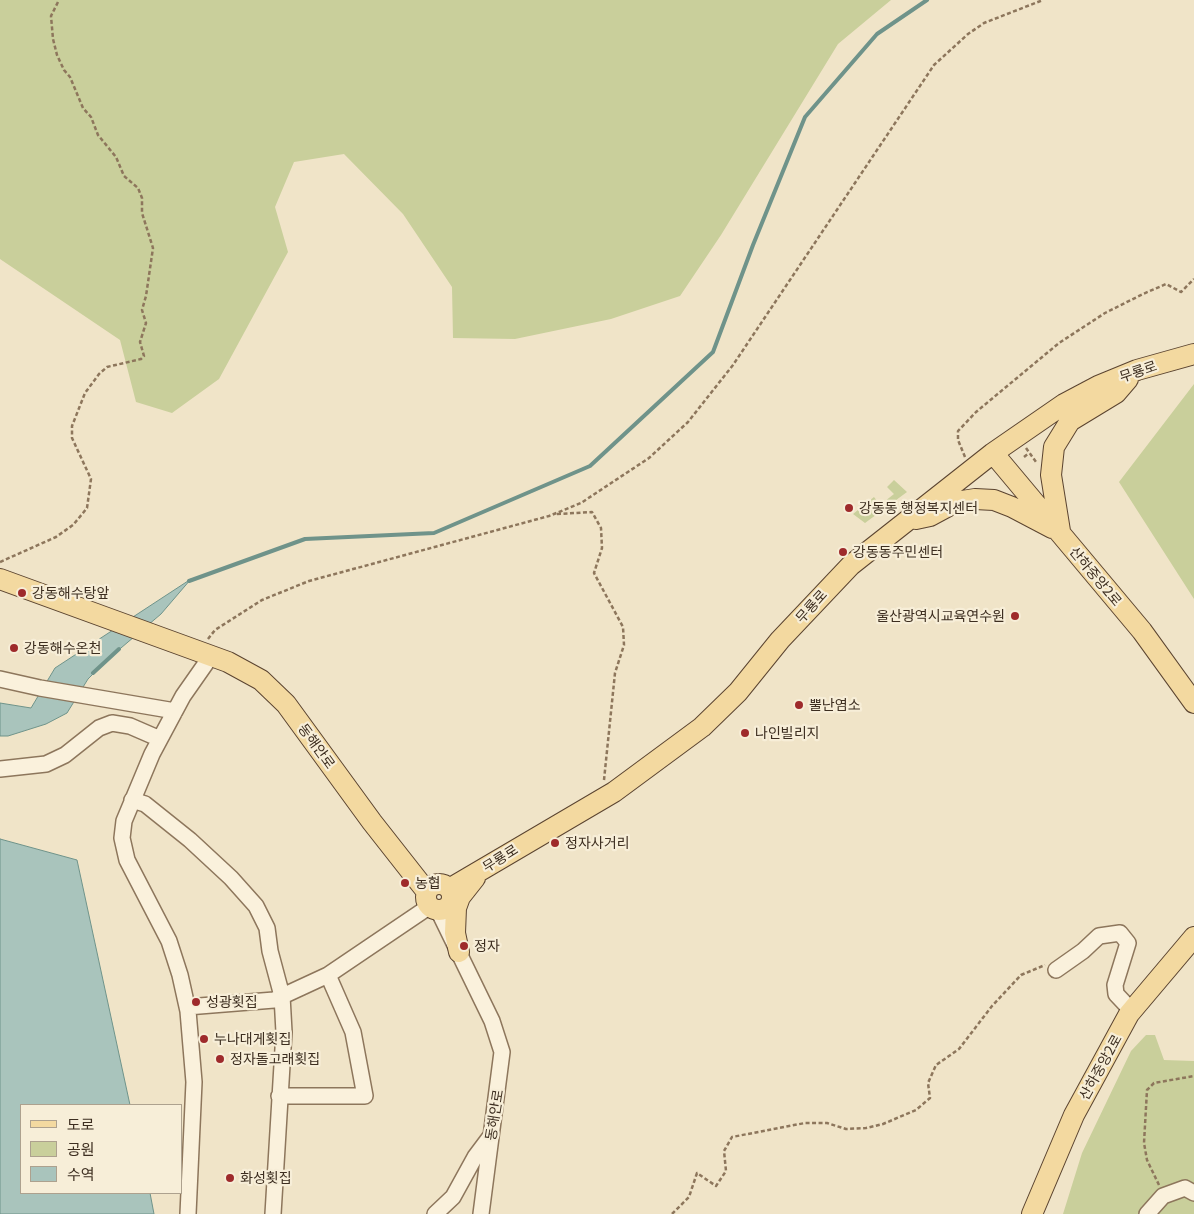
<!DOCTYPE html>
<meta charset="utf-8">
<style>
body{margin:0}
#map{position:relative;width:1194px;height:1214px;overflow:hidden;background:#f0e4c8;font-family:Georgia,"Noto Sans KR",serif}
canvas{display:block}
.legend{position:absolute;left:20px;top:1104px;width:162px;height:90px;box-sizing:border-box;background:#f7eed8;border:1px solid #ada18e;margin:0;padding:6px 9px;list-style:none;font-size:15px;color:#3d2e20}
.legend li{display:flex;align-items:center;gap:10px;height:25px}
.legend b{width:25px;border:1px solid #ada18e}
</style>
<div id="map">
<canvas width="1194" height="1214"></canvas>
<ul class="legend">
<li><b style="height:6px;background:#f3d9a0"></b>도로</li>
<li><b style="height:14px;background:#c9cf9b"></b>공원</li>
<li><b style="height:14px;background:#a9c4bc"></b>수역</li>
</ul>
</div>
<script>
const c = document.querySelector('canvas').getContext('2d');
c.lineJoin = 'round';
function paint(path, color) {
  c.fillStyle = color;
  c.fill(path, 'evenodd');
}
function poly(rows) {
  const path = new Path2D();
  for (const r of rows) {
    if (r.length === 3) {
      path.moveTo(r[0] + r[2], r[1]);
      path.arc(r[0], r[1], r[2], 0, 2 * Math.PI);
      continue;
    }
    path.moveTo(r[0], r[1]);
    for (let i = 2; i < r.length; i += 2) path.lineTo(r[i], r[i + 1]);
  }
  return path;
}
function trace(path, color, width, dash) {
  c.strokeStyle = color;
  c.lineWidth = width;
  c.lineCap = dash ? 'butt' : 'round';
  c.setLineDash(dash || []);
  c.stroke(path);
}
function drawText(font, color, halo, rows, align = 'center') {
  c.font = font + ' Georgia,"Noto Sans KR",serif';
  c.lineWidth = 4.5;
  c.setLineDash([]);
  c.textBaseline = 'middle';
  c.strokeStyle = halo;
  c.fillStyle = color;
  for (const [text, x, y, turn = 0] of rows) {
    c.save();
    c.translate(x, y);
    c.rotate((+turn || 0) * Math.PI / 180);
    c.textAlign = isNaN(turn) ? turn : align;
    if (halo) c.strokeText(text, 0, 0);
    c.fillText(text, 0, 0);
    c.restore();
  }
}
const green = poly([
 [0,0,891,0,838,44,721,235,680,296,611,319,515,339,453,338,452,287,403,214,344,154,294,162,275,207,288,252,219,379,172,413,136,402,120,340,0,259],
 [1194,384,1194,599,1119,482],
 [894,480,907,492,865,523,853,514,874,497,880,505,894,494,887,487],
 [1146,1035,1155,1035,1164,1060,1194,1061,1194,1214,1063,1214,1082,1153,1131,1051]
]);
const water = poly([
 [191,579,161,614,108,659,88,679,67,713,46,724,8,736,0,736,0,703,31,708,55,668,191,579],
 [0,839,77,860,130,1105,21,1105,21,1193,150,1193,154,1214,0,1214,0,839]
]);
const stream = poly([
 [189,581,305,539,434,533,590,466,713,352,753,245,805,117,877,34,927,0],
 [93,673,119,649]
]);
const path = poly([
 [1026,448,1036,462],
 [965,457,958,440,958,431,976,412,1059,343,1105,313,1143,294,1166,284,1181,292,1194,279],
 [1024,457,1029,453],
 [557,514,592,512,601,528,602,548,594,573,623,627,624,645,615,673,604,780],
 [0,562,56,537,73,525,83,513,87,508,91,479,72,438,72,426,85,393,99,374,107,367,141,359,144,356,140,342,146,323,142,310,146,296,153,248,142,213,142,198,138,188,124,176,116,157,98,135,91,117,83,108,70,77,64,70,57,55,53,39,51,16,59,0],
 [208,639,215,630,262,600,309,581,549,516,581,503,649,458,688,422,733,365,934,65,968,34,984,23,1043,0],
 [1159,1185,1147,1160,1144,1143,1147,1090,1154,1083,1194,1076],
 [672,1214,689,1197,697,1173,716,1186,726,1171,724,1151,732,1137,805,1123,827,1123,846,1129,866,1128,883,1124,916,1110,930,1098,928,1083,936,1065,959,1049,992,1006,1021,975,1045,965]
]);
const minor = poly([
 [0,679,40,688,175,711],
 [0,769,46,764,65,755,99,728,112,723,130,726,160,739],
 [132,800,145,804,190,840,231,878,256,906,267,928,270,951,282,996,284,1032,273,1214],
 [438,910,492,1021,502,1052,481,1214],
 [1056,970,1083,951,1099,936,1120,933,1128,943,1115,985,1116,994,1132,1011],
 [187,1007,274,1000,328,975,430,906],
 [279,1096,365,1096,353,1032,328,975],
 [188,1214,194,1082,188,1011,180,975,169,941,127,860,122,838,124,821,152,754,183,696,211,656],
 [435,1214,453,1197,475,1157,490,1137],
 [1147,1214,1163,1196,1185,1188,1194,1193]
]);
const major = poly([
 [993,453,1142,631,1194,703],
 [916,519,930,516,956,502,975,499,994,500,1012,507,1052,528],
 [1060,531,1051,475,1054,447,1070,421,1116,393,1128,379],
 [0,579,228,662,261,680,286,704,372,822,427,892],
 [439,897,13],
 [449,889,614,792,702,727,738,692,780,640,851,565,993,453,1064,404,1098,386,1137,370,1194,354],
 [459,952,455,933,456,908,460,897,475,878],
 [1032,1214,1074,1115,1129,1014,1194,937]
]);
const markers = [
 [849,508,5,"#9e2a2b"],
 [843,552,5,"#9e2a2b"],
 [22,593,5,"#9e2a2b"],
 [1015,616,5,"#9e2a2b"],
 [14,648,5,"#9e2a2b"],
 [799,705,5,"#9e2a2b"],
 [745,733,5,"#9e2a2b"],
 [555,843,5,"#9e2a2b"],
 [405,883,5,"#9e2a2b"],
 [464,946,5,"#9e2a2b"],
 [196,1002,5,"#9e2a2b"],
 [204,1039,5,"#9e2a2b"],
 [220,1059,5,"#9e2a2b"],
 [230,1178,5,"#9e2a2b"]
];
const streetNames = [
 ["무룡로",1138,371,-19],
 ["산하중앙2로",1096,576,50],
 ["무룡로",811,606,-48],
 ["동해안로",317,746,54],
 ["무룡로",500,858,-32],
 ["산하중앙2로",1100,1067,-61],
 ["동해안로",494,1115,-81]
];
const poiNames = [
 ["강동동 행정복지센터",859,508],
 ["강동동주민센터",853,552],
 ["강동해수탕앞",32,593],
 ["울산광역시교육연수원",1005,616,"right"],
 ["강동해수온천",24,648],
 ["뿔난염소",809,705],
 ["나인빌리지",755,733],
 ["정자사거리",565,843],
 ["농협",415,883],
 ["정자",474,946],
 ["성광횟집",206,1002],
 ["누나대게횟집",214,1039],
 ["정자돌고래횟집",230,1059],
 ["화성횟집",240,1178]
];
paint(green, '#c9cf9b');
paint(water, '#a9c4bc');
trace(water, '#6f938a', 1);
trace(stream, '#6f938a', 4);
trace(minor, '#8d765c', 18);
trace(major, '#5b4430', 22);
trace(path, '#8d765c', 2.5, [4, 2.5]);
trace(minor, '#faf1dc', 15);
trace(major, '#f3d9a0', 20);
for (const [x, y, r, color] of markers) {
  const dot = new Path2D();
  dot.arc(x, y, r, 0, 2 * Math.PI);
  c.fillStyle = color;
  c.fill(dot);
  trace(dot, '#f7eed8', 2);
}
drawText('14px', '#3d2e20', '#f7eed8', streetNames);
drawText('14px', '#3d2e20', '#f7eed8', poiNames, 'left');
</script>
